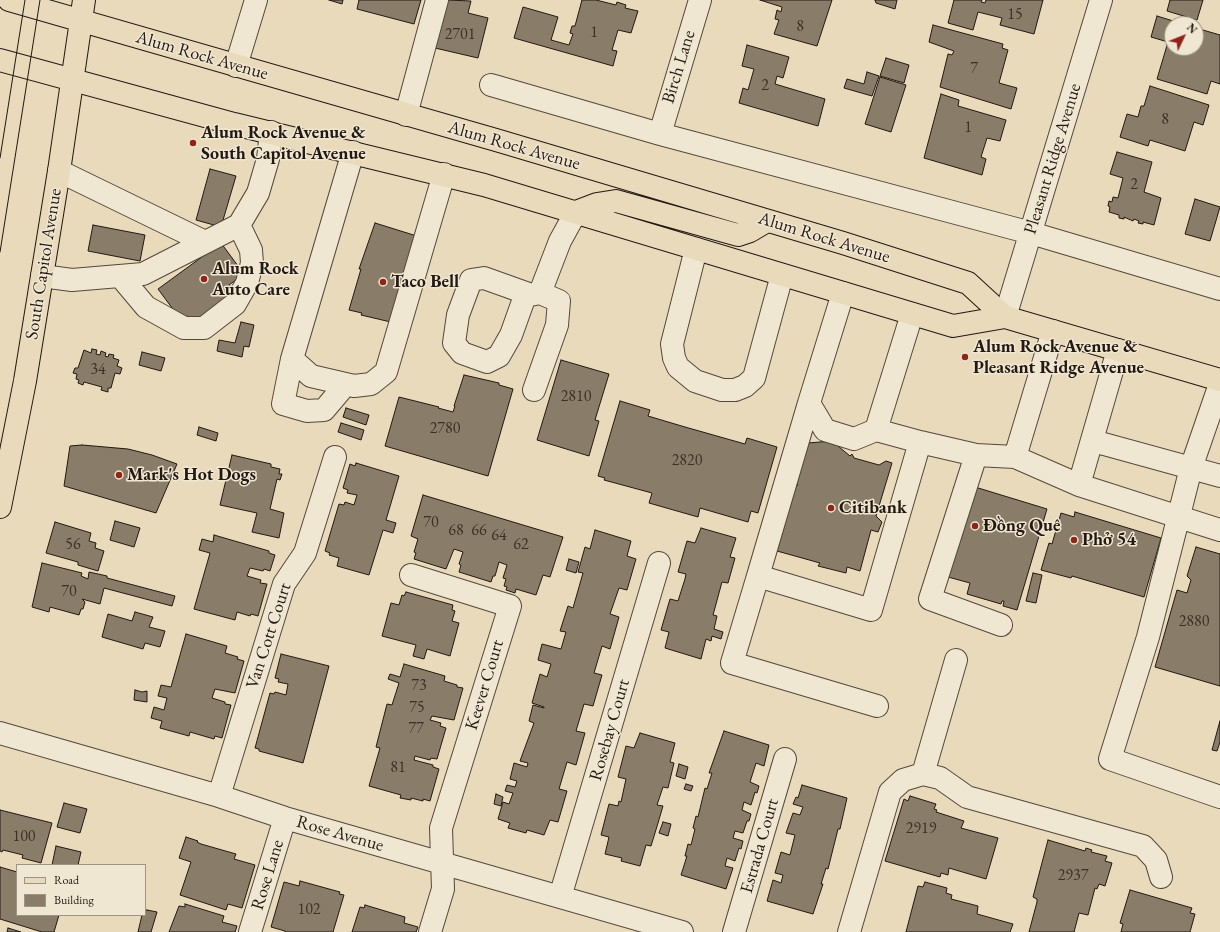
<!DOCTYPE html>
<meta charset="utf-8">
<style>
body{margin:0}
#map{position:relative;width:1220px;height:932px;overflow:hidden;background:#e8daba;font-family:"EB Garamond",serif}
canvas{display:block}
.legend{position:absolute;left:16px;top:864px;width:130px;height:52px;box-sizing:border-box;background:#f0e7d2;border:1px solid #9e9485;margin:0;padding:5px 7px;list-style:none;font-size:12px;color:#231812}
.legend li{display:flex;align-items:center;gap:8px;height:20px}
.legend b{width:20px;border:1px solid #9e9485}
.north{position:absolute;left:1164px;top:16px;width:40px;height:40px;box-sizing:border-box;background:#f0e7d2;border:1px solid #9e9485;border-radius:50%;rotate:47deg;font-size:11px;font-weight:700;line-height:16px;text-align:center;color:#231812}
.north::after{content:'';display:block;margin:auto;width:14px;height:18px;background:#8f2418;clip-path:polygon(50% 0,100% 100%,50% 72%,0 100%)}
</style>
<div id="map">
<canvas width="1220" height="932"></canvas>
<ul class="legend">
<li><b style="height:5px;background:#e8daba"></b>Road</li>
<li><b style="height:11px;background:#897d69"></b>Building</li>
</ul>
<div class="north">N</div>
</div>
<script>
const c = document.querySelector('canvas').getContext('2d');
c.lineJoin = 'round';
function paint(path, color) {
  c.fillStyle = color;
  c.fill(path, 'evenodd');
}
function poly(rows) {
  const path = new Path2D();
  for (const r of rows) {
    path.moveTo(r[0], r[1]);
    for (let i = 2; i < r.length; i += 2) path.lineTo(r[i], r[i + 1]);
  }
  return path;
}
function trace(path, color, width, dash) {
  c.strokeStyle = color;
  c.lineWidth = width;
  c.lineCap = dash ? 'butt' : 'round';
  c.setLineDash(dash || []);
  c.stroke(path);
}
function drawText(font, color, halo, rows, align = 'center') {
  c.font = font + ' "EB Garamond",serif';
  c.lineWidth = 3;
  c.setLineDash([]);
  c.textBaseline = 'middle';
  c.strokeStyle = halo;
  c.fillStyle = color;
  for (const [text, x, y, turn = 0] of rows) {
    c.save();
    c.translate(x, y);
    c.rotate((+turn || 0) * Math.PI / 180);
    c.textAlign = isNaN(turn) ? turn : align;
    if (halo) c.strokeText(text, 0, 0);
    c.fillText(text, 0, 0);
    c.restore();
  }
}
const building = poly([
 [329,0,343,0,342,4,329,0],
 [359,0,421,0,414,24,357,9,359,0],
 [448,0,471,1,468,13,488,18,478,58,435,48,448,0],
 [582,0,596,0,616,5,617,2,626,5,625,8,638,11,631,33,618,30,612,50,617,51,613,66,514,38,523,7,558,17,551,40,569,45,573,34,570,33,572,26,575,26,582,0],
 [760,0,832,0,817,46,774,34,779,20,775,19,777,10,781,12,782,7,760,0],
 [875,0,897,0,895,9,876,3,875,0],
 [954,0,982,0,981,2,985,3,986,0,1043,0,1034,34,1000,25,1002,18,978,12,973,30,948,23,954,0],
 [1170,0,1203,0,1197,20,1167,11,1170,0],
 [1157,16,1183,24,1172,24,1172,48,1196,48,1196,28,1220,35,1220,84,1211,81,1207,94,1157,79,1168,42,1151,37,1157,16],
 [933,25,1003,44,1002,48,1008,50,999,83,1017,88,1011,109,940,87,948,54,952,55,954,51,929,42,933,25],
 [747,45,789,57,783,78,777,76,775,84,825,99,818,126,739,103,743,88,748,90,754,69,742,66,747,45],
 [886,58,909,65,904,83,880,76,886,58],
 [867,72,879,76,872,96,844,88,847,79,864,84,867,72],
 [880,77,906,85,891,132,865,124,880,77],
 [1150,86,1209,105,1203,125,1194,122,1185,151,1150,140,1148,146,1120,137,1127,114,1138,117,1141,106,1144,106,1150,86],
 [941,94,959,100,958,106,1006,120,1000,141,987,138,981,157,986,159,982,175,924,158,941,94],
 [1117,152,1152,162,1144,192,1161,198,1154,225,1143,222,1143,224,1138,223,1139,221,1134,219,1133,221,1124,217,1124,219,1119,218,1119,215,1109,212,1110,207,1108,206,1109,201,1112,202,1113,197,1118,198,1123,178,1110,174,1117,152],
 [210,169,236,176,221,227,196,220,210,169],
 [1195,199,1220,207,1210,241,1185,234,1195,199],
 [375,223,420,237,395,323,361,315,362,313,349,310,361,269,359,269,375,223],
 [93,225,145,235,140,261,88,251,93,225],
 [221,243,244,274,229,285,235,293,193,323,187,316,181,320,158,289,221,243],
 [241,322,254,325,249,347,244,346,242,357,217,351,219,340,235,343,241,322],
 [92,349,97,350,96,354,100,355,101,351,106,353,105,356,108,357,109,354,114,355,113,358,119,360,117,366,122,368,120,374,115,373,111,388,108,388,108,392,101,390,102,387,84,382,83,385,78,383,79,380,76,379,77,374,73,373,75,368,78,368,84,350,91,353,92,349],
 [142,352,165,358,161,371,139,365,142,352],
 [561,360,609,374,595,420,599,421,589,456,537,440,561,360],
 [464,375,499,383,499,385,513,389,488,476,385,446,399,397,439,407,438,408,453,412,455,406,454,406,464,375],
 [620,401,650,410,648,416,685,427,745,444,747,438,777,447,758,513,751,511,748,522,700,508,698,517,649,503,652,493,604,480,605,478,598,476,620,401],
 [346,408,369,415,366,425,343,417,346,408],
 [341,423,364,430,361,440,338,432,341,423],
 [199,427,218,433,216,441,197,435,199,427],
 [832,441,850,456,852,454,854,458,879,465,886,461,892,463,876,516,882,522,878,532,871,530,860,571,847,567,846,573,818,566,820,563,777,551,795,487,798,485,796,484,808,443,832,441],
 [82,445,128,449,152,455,177,464,156,513,64,486,70,446,82,445],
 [232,455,271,464,271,467,280,469,279,474,282,474,280,480,277,479,270,509,284,513,279,538,252,532,257,513,220,505,232,455],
 [356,463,399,476,386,520,396,523,393,533,383,530,369,575,337,566,339,558,329,555,330,553,325,551,339,504,344,505,345,502,354,505,357,495,347,493,348,490,343,488,350,464,355,466,356,463],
 [975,487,1047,509,1017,610,1003,606,1004,601,1002,601,1001,604,967,594,970,583,948,577,975,487],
 [423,495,563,537,550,577,543,575,536,595,516,589,515,593,506,590,507,587,504,586,506,579,503,578,507,565,499,562,495,576,493,576,491,582,459,572,461,565,459,564,463,552,454,549,446,569,414,559,416,553,414,552,418,539,411,536,423,495],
 [1075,512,1161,538,1144,597,1072,576,1071,578,1041,570,1049,543,1052,544,1061,513,1074,517,1075,512],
 [115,521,140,528,134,547,110,540,115,521],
 [55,522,91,533,89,541,96,543,95,548,104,551,98,571,78,565,78,562,46,553,55,522],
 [701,528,736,538,730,557,735,558,728,583,722,582,713,615,717,616,714,629,723,632,721,639,712,636,711,641,706,639,701,659,665,648,669,632,661,630,670,599,678,601,685,579,686,574,678,572,687,541,695,543,701,528],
 [595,530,631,541,627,556,636,559,627,590,619,588,610,614,619,617,610,649,602,646,594,673,602,675,593,706,584,704,576,731,585,733,576,765,567,762,559,789,567,791,558,822,550,820,544,835,527,830,526,833,508,828,510,823,498,819,503,802,509,804,513,793,505,791,507,785,515,787,517,781,510,779,514,763,527,767,528,763,520,761,534,723,529,721,533,705,544,708,544,707,532,703,540,674,547,677,551,664,538,660,542,644,561,649,566,632,560,631,568,606,573,608,583,573,578,572,585,547,590,549,595,530],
 [214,535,269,551,269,553,275,555,270,571,264,569,263,571,250,568,247,576,261,580,260,583,267,584,258,616,251,614,250,616,237,612,235,620,194,609,210,553,199,550,202,539,213,542,214,535],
 [1196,547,1220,554,1220,686,1155,667,1177,590,1187,593,1191,580,1187,576,1196,547],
 [569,559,579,562,576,573,566,570,569,559],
 [42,563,82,573,81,576,88,579,89,572,107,576,107,578,175,596,172,606,104,588,100,604,82,599,85,602,83,609,81,609,79,615,50,607,49,612,32,607,42,563],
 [1033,573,1042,575,1036,603,1026,601,1033,573],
 [406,592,453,605,452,610,455,611,452,621,459,623,450,656,427,649,424,659,413,656,416,645,382,636,391,603,399,605,402,595,404,596,406,592],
 [135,612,153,617,149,627,165,631,160,647,145,643,143,649,102,637,108,614,132,621,135,612],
 [186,634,227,646,225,653,238,657,237,659,244,661,235,693,215,689,212,698,225,702,225,704,231,705,222,738,215,736,214,739,190,732,189,736,160,728,162,721,151,718,154,707,164,710,167,698,158,696,161,685,171,687,186,634],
 [281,654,329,666,303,763,259,751,259,749,255,748,270,693,274,694,275,692,286,695,288,684,278,682,279,679,275,678,281,654],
 [404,664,445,676,444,681,457,685,457,687,463,688,454,720,432,716,430,720,441,723,440,726,446,728,437,759,431,758,430,760,415,756,414,760,433,765,433,767,439,769,430,801,423,799,423,801,411,798,411,800,400,798,401,795,369,786,380,748,376,747,387,704,392,705,399,683,388,679,390,674,400,677,404,664],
 [135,690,142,692,147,691,147,702,134,700,135,690],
 [1220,721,1220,742,1217,751,1212,750,1220,721],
 [724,731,769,745,764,766,756,763,750,782,759,786,757,793,755,792,751,805,744,802,742,810,751,814,749,821,747,821,743,833,735,831,733,838,743,841,741,849,739,848,735,861,727,858,725,866,733,868,726,889,681,875,687,856,685,856,688,844,691,845,695,829,693,828,696,816,698,817,705,788,707,789,712,773,709,773,724,731],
 [640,733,675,743,670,762,674,763,668,788,663,787,657,805,663,806,658,823,651,846,646,845,640,866,621,861,622,858,605,854,609,837,601,835,609,804,618,806,619,801,621,802,626,779,618,777,626,746,634,748,640,733],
 [679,764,688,767,685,779,676,776,679,764],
 [686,784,693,786,691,791,684,789,686,784],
 [802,785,847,798,840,829,838,829,828,869,826,868,821,884,823,884,813,914,767,901,773,880,781,883,783,875,775,873,781,852,790,855,795,835,786,833,793,813,800,815,803,807,793,804,796,797,798,798,802,785],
 [496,794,503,797,501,806,494,804,496,794],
 [910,796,936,804,934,809,937,810,936,812,964,821,961,828,998,838,986,879,949,868,948,875,941,873,940,877,885,861,904,799,908,801,910,796],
 [64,803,87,809,80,833,57,827,64,803],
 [0,810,52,823,41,863,22,858,23,855,3,850,2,852,0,851,0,810],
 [663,822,671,824,668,836,659,833,663,822],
 [186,837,198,841,197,842,201,844,236,854,234,859,255,865,242,908,228,904,226,910,180,895,191,862,179,858,186,837],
 [1048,840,1085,851,1086,848,1092,850,1091,852,1107,856,1105,861,1112,863,1105,886,1099,884,1097,889,1095,888,1088,915,1079,913,1074,932,1029,932,1037,902,1037,899,1033,897,1048,840],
 [56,846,81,852,78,865,52,865,56,846],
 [0,867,17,872,17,915,59,915,54,932,42,932,0,919,0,867],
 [300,881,340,892,339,894,344,895,333,932,285,932,285,931,271,927,284,882,299,886,300,881],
 [925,882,947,888,946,893,952,895,951,899,978,906,977,914,1013,924,1010,932,906,932,918,886,923,887,925,882],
 [1130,890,1192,908,1190,913,1195,914,1190,932,1121,932,1123,924,1120,923,1130,890],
 [185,904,224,916,222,922,237,926,235,932,169,932,179,906,185,907,185,904],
 [365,905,405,917,404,923,418,927,416,932,352,932,360,907,364,908,365,905],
 [147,910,157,912,151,932,138,932,142,915,145,915,145,911,147,910],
 [8,928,21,932,7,932,8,928]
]);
const minor = poly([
 [236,66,256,0],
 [491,85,660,134,1031,233,1220,289],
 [406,115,437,0],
 [660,134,700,0],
 [59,171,205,242],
 [696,249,672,344,674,358,678,367,695,381,722,390,735,390,745,386,754,378,782,275],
 [42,276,72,280,143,274,239,225,258,193,268,159,271,132],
 [120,276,146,307,184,328,204,328,235,304,247,283,252,263,251,250,239,225],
 [526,293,511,335,499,356,487,362,462,353,454,343,458,315,471,280,484,278,526,293,530,295,540,293,560,241,576,212],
 [843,293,809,403,825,430,854,439,876,430,912,314],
 [1005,317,1101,0],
 [292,359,311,376,354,386,371,384,386,372,444,174],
 [346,384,324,410,307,411,283,404,292,359,353,152],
 [1220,384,1191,468,1148,637,1110,759,1220,797],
 [534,390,557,325,559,301,540,293],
 [876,430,920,442,976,455,1015,457,1079,485,1220,530],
 [1093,441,1220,476],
 [976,455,930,599,1001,625],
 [1015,457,1053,331],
 [1079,485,1118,350],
 [411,575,510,606,441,828,443,889,430,932],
 [758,576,809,403],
 [877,706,732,663,758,576,871,610,920,442],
 [0,733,219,796,285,818,682,932],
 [923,774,956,660],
 [219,796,284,584,305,553,335,457],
 [560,897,659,563],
 [250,932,285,818],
 [734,932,785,759],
 [849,932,890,792,903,780,923,774,940,778,967,797,1143,846,1156,860,1161,877]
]);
const major = poly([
 [9,0,496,140,843,243,968,283,1005,317],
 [0,60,234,124,484,185,953,326,1005,317,1220,380],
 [576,212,597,204,616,201,738,235,750,231,767,221],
 [0,507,25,381,59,171,84,0]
]);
const tram = poly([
 [0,158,25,0],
 [0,252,40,0]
]);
const markers = [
 [193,143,4,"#8f2418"],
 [204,279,4,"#8f2418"],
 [383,282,4,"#8f2418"],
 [965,357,4,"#8f2418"],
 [119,475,4,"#8f2418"],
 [831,508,4,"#8f2418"],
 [975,526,4,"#8f2418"],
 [1074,540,4,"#8f2418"]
];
const numberNames = [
 ["15",1015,15],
 ["8",800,27],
 ["1",594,33],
 ["2701",460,35],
 ["7",974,69],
 ["2",765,86],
 ["8",1165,120],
 ["1",968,128],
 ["2",1134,185],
 ["34",98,370],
 ["2810",576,397],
 ["2780",445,429],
 ["2820",687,461],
 ["70",431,523],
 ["68",456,531],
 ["66",479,531],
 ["64",499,536],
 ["56",73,545],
 ["62",521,545],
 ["70",69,592],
 ["2880",1194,622],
 ["73",419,686],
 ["75",417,708],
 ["77",416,729],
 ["81",398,768],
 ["2919",921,829],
 ["100",24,837],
 ["2937",1073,876],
 ["102",309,910]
];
const streetNames = [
 ["Alum Rock Avenue",202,56,16],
 ["Birch Lane",679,67,-73],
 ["Alum Rock Avenue",514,146,16],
 ["Pleasant Ridge Avenue",1053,159,-73],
 ["Alum Rock Avenue",824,238,17],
 ["South Capitol Avenue",44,264,-81],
 ["Van Cott Court",269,636,-72],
 ["Keever Court",485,685,-73],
 ["Rosebay Court",610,730,-74],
 ["Rose Avenue",340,834,16],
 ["Estrada Court",760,846,-74],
 ["Rose Lane",268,875,-73]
];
const poiNames = [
 ["Alum Rock Avenue &",201,133],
 ["South Capitol Avenue",201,154],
 ["Alum Rock",212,269],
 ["Auto Care",212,290],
 ["Taco Bell",391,282],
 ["Alum Rock Avenue &",973,347],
 ["Pleasant Ridge Avenue",973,368],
 ["Mark's Hot Dogs",127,475],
 ["Citibank",839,508],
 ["Đồng Quê",983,526],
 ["Phở 54",1082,540]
];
paint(building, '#897d69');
trace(building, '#231812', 1);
trace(minor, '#54483c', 24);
trace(major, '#231812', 24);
trace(minor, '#f0e7d2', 22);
trace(major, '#e8daba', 22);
trace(tram, '#231812', 1);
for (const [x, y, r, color] of markers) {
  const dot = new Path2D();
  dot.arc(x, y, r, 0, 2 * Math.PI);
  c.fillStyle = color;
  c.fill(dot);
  trace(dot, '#f0e7d2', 1.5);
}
drawText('16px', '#3c3128', null, numberNames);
drawText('18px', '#231812', '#f0e7d2', streetNames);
drawText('bold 18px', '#231812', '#f0e7d2', poiNames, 'left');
</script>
